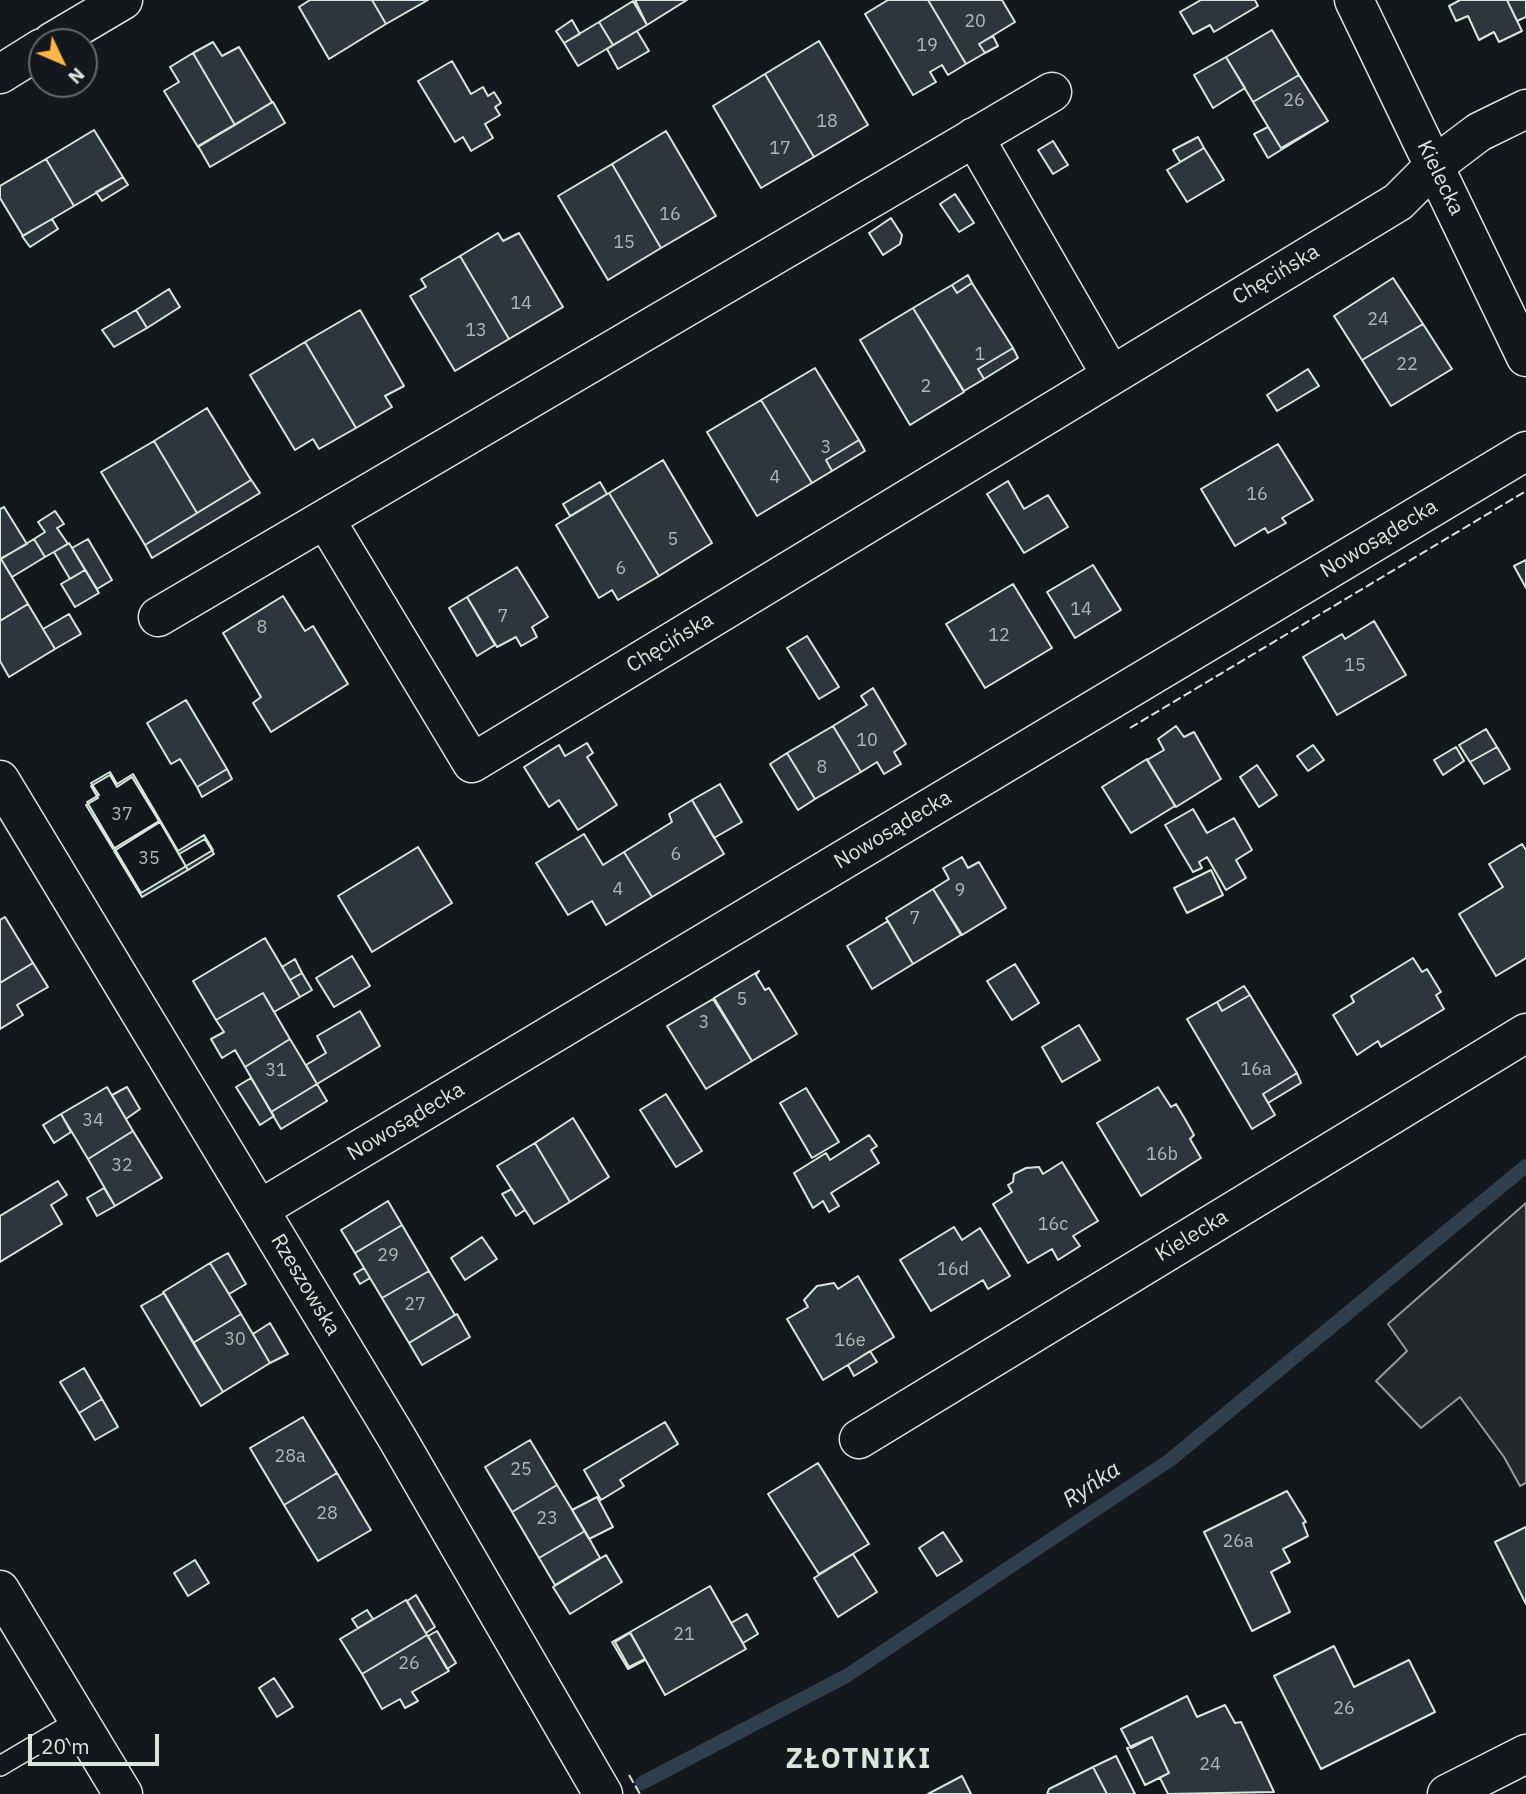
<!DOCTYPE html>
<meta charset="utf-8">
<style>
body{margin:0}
#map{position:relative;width:1526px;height:1794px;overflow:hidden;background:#14181c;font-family:"IBM Plex Sans",sans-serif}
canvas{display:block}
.north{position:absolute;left:28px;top:28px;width:70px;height:70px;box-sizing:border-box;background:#14181c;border:2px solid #626a69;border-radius:50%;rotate:134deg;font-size:19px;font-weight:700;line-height:28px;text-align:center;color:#d8e6dc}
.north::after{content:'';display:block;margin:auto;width:24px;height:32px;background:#ffb74d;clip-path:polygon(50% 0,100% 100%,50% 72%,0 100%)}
.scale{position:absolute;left:28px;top:1734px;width:131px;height:32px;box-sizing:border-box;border:4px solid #d8e6dc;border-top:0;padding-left:9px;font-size:21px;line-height:24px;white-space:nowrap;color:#d8e6dc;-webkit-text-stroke:5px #14181c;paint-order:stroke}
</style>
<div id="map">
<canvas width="1526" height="1794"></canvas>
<div class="north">N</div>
<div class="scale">20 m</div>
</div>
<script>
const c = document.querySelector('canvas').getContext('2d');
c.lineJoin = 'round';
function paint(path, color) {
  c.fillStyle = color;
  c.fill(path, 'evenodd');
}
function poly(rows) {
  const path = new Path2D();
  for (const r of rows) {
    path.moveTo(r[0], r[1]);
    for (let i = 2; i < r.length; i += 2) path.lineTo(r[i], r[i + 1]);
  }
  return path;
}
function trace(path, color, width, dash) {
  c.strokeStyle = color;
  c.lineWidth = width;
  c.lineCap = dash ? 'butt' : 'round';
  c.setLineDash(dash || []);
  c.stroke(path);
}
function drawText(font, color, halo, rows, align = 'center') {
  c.font = font + ' "IBM Plex Sans",sans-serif';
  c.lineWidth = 5;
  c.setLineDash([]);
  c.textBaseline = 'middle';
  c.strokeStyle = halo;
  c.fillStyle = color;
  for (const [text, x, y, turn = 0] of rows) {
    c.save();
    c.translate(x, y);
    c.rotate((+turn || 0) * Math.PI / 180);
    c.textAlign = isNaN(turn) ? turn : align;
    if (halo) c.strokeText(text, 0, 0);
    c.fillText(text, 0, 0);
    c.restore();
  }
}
const parking = poly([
 [1526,1203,1526,1483,1520,1486,1504,1457,1460,1397,1421,1428,1376,1381,1407,1351,1388,1324,1526,1203]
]);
const stream = poly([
 [642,1783,848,1675,1170,1460,1526,1166]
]);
const building = poly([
 [310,0,372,0,386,24,329,59,299,7,310,0],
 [372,0,428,0,386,24,372,0],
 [635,0,687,0,647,25,635,0],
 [888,0,928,0,966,64,948,75,942,65,930,72,936,82,913,95,865,14,888,0],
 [928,0,1002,0,1015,22,979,44,985,53,966,64,928,0],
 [1201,0,1255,0,1258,6,1214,32,1210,25,1193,34,1180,12,1201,0],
 [1460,0,1507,0,1522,31,1499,42,1494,32,1479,40,1468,16,1456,21,1449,6,1460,0],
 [1507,0,1526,0,1526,17,1517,21,1507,0],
 [633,1,647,25,613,45,599,22,633,1],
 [572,20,580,34,564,43,556,31,572,20],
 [599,22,613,45,578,66,564,43,599,22],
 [1272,30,1299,75,1253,102,1226,57,1272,30],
 [637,31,649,51,618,69,607,49,637,31],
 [993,36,998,46,985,53,979,44,993,36],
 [819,41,868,125,814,157,765,74,819,41],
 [213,42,222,56,239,47,272,102,235,125,193,53,213,42],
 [193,53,235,125,198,147,164,91,179,82,170,67,193,53],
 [1226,57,1245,88,1213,108,1194,75,1226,57],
 [452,61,471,94,483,87,488,96,494,92,501,103,495,107,500,115,485,124,493,138,471,151,463,137,455,142,418,81,452,61],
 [765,74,814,157,761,188,713,106,765,74],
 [1299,75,1328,121,1281,148,1253,102,1299,75],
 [273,102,285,123,210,167,198,146,273,102],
 [1328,121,1268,158,1254,134,1268,127,1281,148,1328,121],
 [94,130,123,177,74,206,46,159,94,130],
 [666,131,716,216,661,248,612,164,666,131],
 [1198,137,1204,148,1180,162,1173,150,1198,137],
 [1053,141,1068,165,1053,174,1038,150,1053,141],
 [1204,148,1224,180,1187,202,1167,170,1204,148],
 [46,159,74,206,23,236,0,198,0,186,46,159],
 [612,164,661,248,608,280,558,196,612,164],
 [123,177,128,185,102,201,96,192,123,177],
 [955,194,974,223,959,232,940,204,955,194],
 [891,218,902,235,900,244,883,255,869,233,891,218],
 [52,219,58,229,30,247,22,236,52,219],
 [498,233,503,241,519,233,563,307,509,339,460,256,498,233],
 [460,256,509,339,455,371,410,296,426,287,421,279,460,256],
 [968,275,972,283,957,293,952,285,968,275],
 [1393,278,1423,324,1362,360,1334,316,1393,278],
 [972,283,1013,348,978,369,984,379,964,391,913,308,952,285,957,293,972,283],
 [169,289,180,307,147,328,136,310,169,289],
 [913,308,964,392,910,425,860,340,913,308],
 [136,310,147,328,114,347,102,330,136,310],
 [360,310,404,386,385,396,392,407,356,428,305,342,360,310],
 [1423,324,1452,369,1391,406,1362,360,1423,324],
 [305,342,356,428,319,449,313,439,295,450,250,375,305,342],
 [1013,348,1018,358,984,379,978,369,1013,348],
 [815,368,859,440,826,460,832,471,812,483,761,400,815,368],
 [1308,369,1319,386,1277,411,1267,395,1308,369],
 [761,400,812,483,757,516,707,432,761,400],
 [207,408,251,480,197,513,154,441,207,408],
 [859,440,865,451,832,471,826,460,859,440],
 [154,441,197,513,145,545,101,472,154,441],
 [1278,444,1313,500,1282,518,1286,523,1268,533,1265,528,1235,546,1201,489,1278,444],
 [663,460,712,543,659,576,609,493,663,460],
 [250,478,260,493,152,558,145,545,251,480,250,478],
 [1008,481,1024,509,1048,495,1068,527,1024,553,987,494,1008,481],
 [600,482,607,494,570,516,563,504,600,482],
 [609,493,659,576,618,600,612,590,599,598,556,525,609,493],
 [4,507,27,544,0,559,0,509,4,507],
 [55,511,64,524,57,528,68,544,45,557,34,539,45,532,38,522,55,511],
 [34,539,45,557,12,577,1,559,34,539],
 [88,539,112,580,97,589,72,548,88,539],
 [69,543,85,570,70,579,54,552,69,543],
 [1,559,28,604,0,621,0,559,1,559],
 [1526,560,1526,588,1514,566,1526,560],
 [1093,565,1121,610,1075,638,1047,592,1093,565],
 [517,567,548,617,532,627,537,637,521,646,516,637,497,647,467,597,517,567],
 [85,570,99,593,75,607,61,584,85,570],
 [1013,584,1052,648,985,688,946,624,1013,584],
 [283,596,305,631,313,626,348,684,271,732,253,703,261,697,223,633,283,596],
 [467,597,495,645,477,656,449,608,467,597],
 [28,604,55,649,9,677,0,661,0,621,28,604],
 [69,614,81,634,55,649,43,629,69,614],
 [1374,621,1406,675,1337,715,1303,657,1342,634,1345,639,1374,621],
 [807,636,839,687,819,699,787,648,807,636],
 [873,688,906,744,894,752,901,764,884,774,877,762,861,772,833,726,867,705,861,696,873,688],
 [186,700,227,769,197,787,180,759,171,764,147,723,186,700],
 [833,726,861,772,815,799,787,753,833,726],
 [1176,726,1184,737,1194,732,1221,779,1176,807,1147,760,1164,750,1158,739,1176,726],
 [1486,729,1497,747,1470,762,1459,745,1486,729],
 [587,743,593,753,587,757,617,805,578,830,559,800,549,807,524,767,559,745,565,756,587,743],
 [1313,745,1324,760,1308,771,1297,756,1313,745],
 [1456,747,1464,761,1443,775,1434,760,1456,747],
 [1497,747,1510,769,1484,784,1470,762,1497,747],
 [787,753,815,799,798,810,770,764,787,753],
 [1147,759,1175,806,1131,833,1102,787,1147,759],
 [1257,765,1277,795,1259,807,1240,777,1257,765],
 [227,769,232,779,202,797,197,787,227,769],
 [110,772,117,784,133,774,178,851,204,835,213,850,141,893,87,802,99,795,91,783,110,772],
 [110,775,117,787,132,777,159,821,113,849,86,805,98,798,91,786,110,775],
 [720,784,742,822,714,838,692,800,720,784],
 [692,800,724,854,652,897,624,852,672,822,669,814,692,800],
 [1193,809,1207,833,1234,818,1252,850,1236,860,1246,878,1226,890,1207,857,1199,862,1202,868,1193,872,1165,825,1193,809],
 [160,822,188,870,142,897,114,851,160,822],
 [584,834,603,865,624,852,652,897,606,925,592,901,568,915,536,863,584,834],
 [205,839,214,854,188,870,179,854,205,839],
 [1522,844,1526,850,1526,958,1496,976,1459,914,1503,887,1489,864,1522,844],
 [418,847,452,903,372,952,338,896,418,847],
 [962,857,968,868,979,862,1006,908,962,935,933,889,949,879,943,868,962,857],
 [1211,870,1223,895,1187,913,1174,888,1211,870],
 [933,889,961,935,913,964,886,918,933,889],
 [5,917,33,963,0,983,0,920,5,917],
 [888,921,913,964,872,989,847,946,888,921],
 [265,938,300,997,274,1012,263,993,216,1020,193,981,265,938],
 [352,956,370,986,334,1007,316,978,352,956],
 [1413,958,1422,972,1427,969,1441,992,1436,995,1444,1009,1381,1047,1378,1041,1357,1055,1333,1015,1354,1002,1351,996,1413,958],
 [295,959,302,973,290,980,282,967,295,959],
 [33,963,48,987,17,1005,23,1015,0,1029,0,983,33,963],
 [1015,964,1039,1003,1012,1020,987,981,1015,964],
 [759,971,756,975,765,990,769,988,797,1034,752,1061,714,998,759,971],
 [302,973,312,990,300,997,290,980,302,973],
 [1244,986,1250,995,1222,1011,1217,1002,1244,986],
 [263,993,290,1039,245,1067,235,1050,222,1058,211,1039,224,1032,216,1020,263,993],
 [1250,995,1297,1073,1263,1094,1275,1115,1252,1129,1187,1019,1217,1002,1222,1011,1250,995],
 [713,999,752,1061,706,1089,667,1026,713,999],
 [360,1011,380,1046,317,1084,306,1065,326,1053,317,1036,360,1011],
 [1079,1025,1100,1060,1062,1082,1042,1047,1079,1025],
 [290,1039,317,1084,271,1112,245,1067,290,1039],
 [1297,1073,1301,1083,1268,1103,1263,1094,1297,1073],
 [251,1078,274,1116,260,1125,236,1087,251,1078],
 [317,1084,327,1101,281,1129,271,1112,317,1084],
 [107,1087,133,1131,88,1159,61,1114,107,1087],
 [127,1087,140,1109,126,1119,112,1095,127,1087],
 [1158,1087,1171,1107,1176,1104,1185,1119,1194,1135,1190,1139,1201,1158,1141,1196,1097,1123,1158,1087],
 [806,1088,839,1142,812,1158,780,1103,806,1088],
 [666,1094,702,1151,676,1167,640,1110,666,1094],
 [61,1114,71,1132,54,1143,43,1125,61,1114],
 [573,1118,609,1177,570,1202,535,1143,573,1118],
 [133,1131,162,1178,115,1206,88,1159,133,1131],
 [869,1135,877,1146,871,1150,879,1163,831,1193,839,1206,829,1212,823,1201,813,1208,794,1173,826,1153,830,1160,869,1135],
 [535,1143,570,1202,534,1224,497,1166,535,1143],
 [1062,1162,1098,1221,1073,1236,1080,1246,1058,1260,1052,1249,1028,1263,993,1204,1012,1192,1008,1185,1013,1182,1014,1174,1026,1168,1039,1167,1043,1174,1062,1162],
 [58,1181,67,1195,51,1205,62,1224,0,1262,0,1216,58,1181],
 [104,1188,115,1206,97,1216,87,1198,104,1188],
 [512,1189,525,1210,516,1216,502,1194,512,1189],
 [388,1201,402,1225,355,1253,341,1230,388,1201],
 [402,1225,429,1271,382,1298,355,1253,402,1225],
 [954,1227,962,1240,980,1228,1010,1276,988,1289,983,1280,931,1311,900,1260,954,1227],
 [482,1237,497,1259,465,1280,451,1258,482,1237],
 [228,1253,246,1284,229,1294,210,1263,228,1253],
 [210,1263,241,1314,193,1343,163,1292,210,1263],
 [364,1268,370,1278,360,1284,354,1274,364,1268],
 [429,1271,455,1315,409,1343,382,1298,429,1271],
 [858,1276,894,1337,823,1380,787,1319,808,1307,804,1300,817,1286,834,1283,838,1289,858,1276],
 [164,1293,223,1392,201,1406,141,1306,164,1293],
 [241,1314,270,1363,223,1392,193,1343,241,1314],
 [457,1314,470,1337,422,1365,409,1343,457,1314],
 [270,1323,288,1354,270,1363,253,1334,270,1323],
 [870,1351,877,1362,854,1376,848,1365,870,1351],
 [84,1368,102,1399,79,1413,60,1382,84,1368],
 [102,1399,118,1427,95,1440,79,1413,102,1399],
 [303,1417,337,1473,284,1505,250,1448,303,1417],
 [665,1422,678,1444,620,1480,624,1486,601,1500,584,1470,665,1422],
 [530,1440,557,1485,512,1512,485,1467,530,1440],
 [818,1463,869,1544,819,1574,768,1494,818,1463],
 [337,1473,371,1530,318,1561,284,1505,337,1473],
 [557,1485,585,1531,539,1558,512,1512,557,1485],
 [1287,1491,1306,1522,1303,1523,1308,1536,1283,1549,1290,1562,1271,1572,1290,1612,1252,1631,1204,1532,1287,1491],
 [597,1497,613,1527,589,1539,572,1510,597,1497],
 [1526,1527,1526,1604,1495,1542,1526,1527],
 [585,1531,600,1558,555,1585,539,1558,585,1531],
 [943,1532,962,1561,937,1576,919,1548,943,1532],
 [853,1554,877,1592,838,1617,814,1578,853,1554],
 [606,1555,622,1582,570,1614,553,1587,606,1555],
 [195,1560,209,1583,188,1596,174,1573,195,1560],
 [710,1586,746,1649,665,1695,630,1632,710,1586],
 [416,1595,435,1627,426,1633,407,1601,416,1595],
 [406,1600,427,1635,362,1674,340,1639,406,1600],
 [367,1610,373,1619,358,1628,352,1619,367,1610],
 [747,1614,758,1634,743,1643,731,1623,747,1614],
 [437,1631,456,1663,447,1669,428,1636,437,1631],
 [630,1632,615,1642,629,1667,645,1660,628,1669,612,1642,630,1632],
 [630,1633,645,1659,629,1667,615,1642,630,1633],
 [427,1635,449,1671,412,1692,418,1701,405,1708,400,1699,382,1709,362,1674,427,1635],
 [1334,1646,1354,1687,1409,1660,1435,1712,1321,1769,1274,1676,1334,1646],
 [274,1678,293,1707,277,1717,259,1688,274,1678],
 [1187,1696,1197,1717,1225,1705,1235,1723,1241,1722,1274,1792,1168,1794,1160,1778,1169,1773,1152,1737,1131,1748,1121,1729,1187,1696],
 [1152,1737,1169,1773,1145,1785,1127,1748,1152,1737],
 [1116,1756,1135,1794,1107,1794,1093,1767,1116,1756],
 [1093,1767,1107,1794,1047,1794,1049,1789,1093,1767],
 [962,1776,971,1794,928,1794,962,1776]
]);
const service = poly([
 [0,1766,78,1720]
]);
const minor = poly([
 [1354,0,1526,357],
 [52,42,123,0],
 [0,74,42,48],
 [974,137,1111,375],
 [325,519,472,763,1398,202,1434,166,1479,132,1526,109],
 [158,617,1052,92],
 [0,780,397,1438,603,1794],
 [260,1209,1526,451],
 [859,1439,1526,1033],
 [0,1590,123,1794],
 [1447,1794,1526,1754]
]);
const fence = poly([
 [1130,728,1526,491],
 [629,1775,640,1794]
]);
const numberNames = [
 ["20",975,22],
 ["19",927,46],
 ["26",1294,101],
 ["18",827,122],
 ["17",780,149],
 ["16",670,215],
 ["15",624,243],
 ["14",521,304],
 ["24",1378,320],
 ["13",476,331],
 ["1",980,355],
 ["22",1407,365],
 ["2",926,387],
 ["3",826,448],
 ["4",775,478],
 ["16",1257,495],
 ["5",673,540],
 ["6",621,569],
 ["14",1081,610],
 ["7",503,617],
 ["8",262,628],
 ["12",999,636],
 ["15",1355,666],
 ["10",867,741],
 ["8",822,768],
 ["37",122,815],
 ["6",676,855],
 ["35",149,859],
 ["4",618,890],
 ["9",960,891],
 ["7",915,919],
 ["5",742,1000],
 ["3",704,1023],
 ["16a",1256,1070],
 ["31",276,1071],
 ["34",93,1121],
 ["16b",1162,1155],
 ["32",122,1166],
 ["16c",1053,1225],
 ["29",388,1256],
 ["16d",953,1270],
 ["27",415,1305],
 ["30",235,1340],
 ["16e",850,1341],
 ["28a",290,1457],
 ["25",521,1470],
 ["28",327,1514],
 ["23",547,1519],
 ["26a",1238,1542],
 ["21",684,1635],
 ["26",409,1664],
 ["26",1344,1709],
 ["24",1210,1765]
];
const streetNames = [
 ["Kielecka",1440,178,64],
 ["Chęcińska",1276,275,-31],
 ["Nowosądecka",1379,539,-31],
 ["Chęcińska",670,643,-31],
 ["Nowosądecka",893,830,-31],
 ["Nowosądecka",406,1122,-31],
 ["Kielecka",1192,1236,-31],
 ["Rzeszowska",305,1285,59]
];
const waterNames = [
 ["Ryńka",1092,1485,-34]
];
const districtNames = [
 ["ZŁOTNIKI",859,1760]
];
paint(parking, '#24282b');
trace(parking, '#939e99', 2);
trace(stream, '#2f3f4d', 14);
paint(building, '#2c363c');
trace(building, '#d8e6dc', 2);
trace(service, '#d8e6dc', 22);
trace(minor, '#d8e6dc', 41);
trace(service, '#14181c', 19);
trace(minor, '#14181c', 38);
trace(fence, '#d8e6dc', 2, [9, 3.5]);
drawText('18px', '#adbab4', null, numberNames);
drawText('21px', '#d8e6dc', '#14181c', streetNames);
drawText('italic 23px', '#d8e6dc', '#14181c', waterNames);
c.letterSpacing = '2px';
drawText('bold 28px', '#d8e6dc', '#14181c', districtNames);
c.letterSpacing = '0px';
</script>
